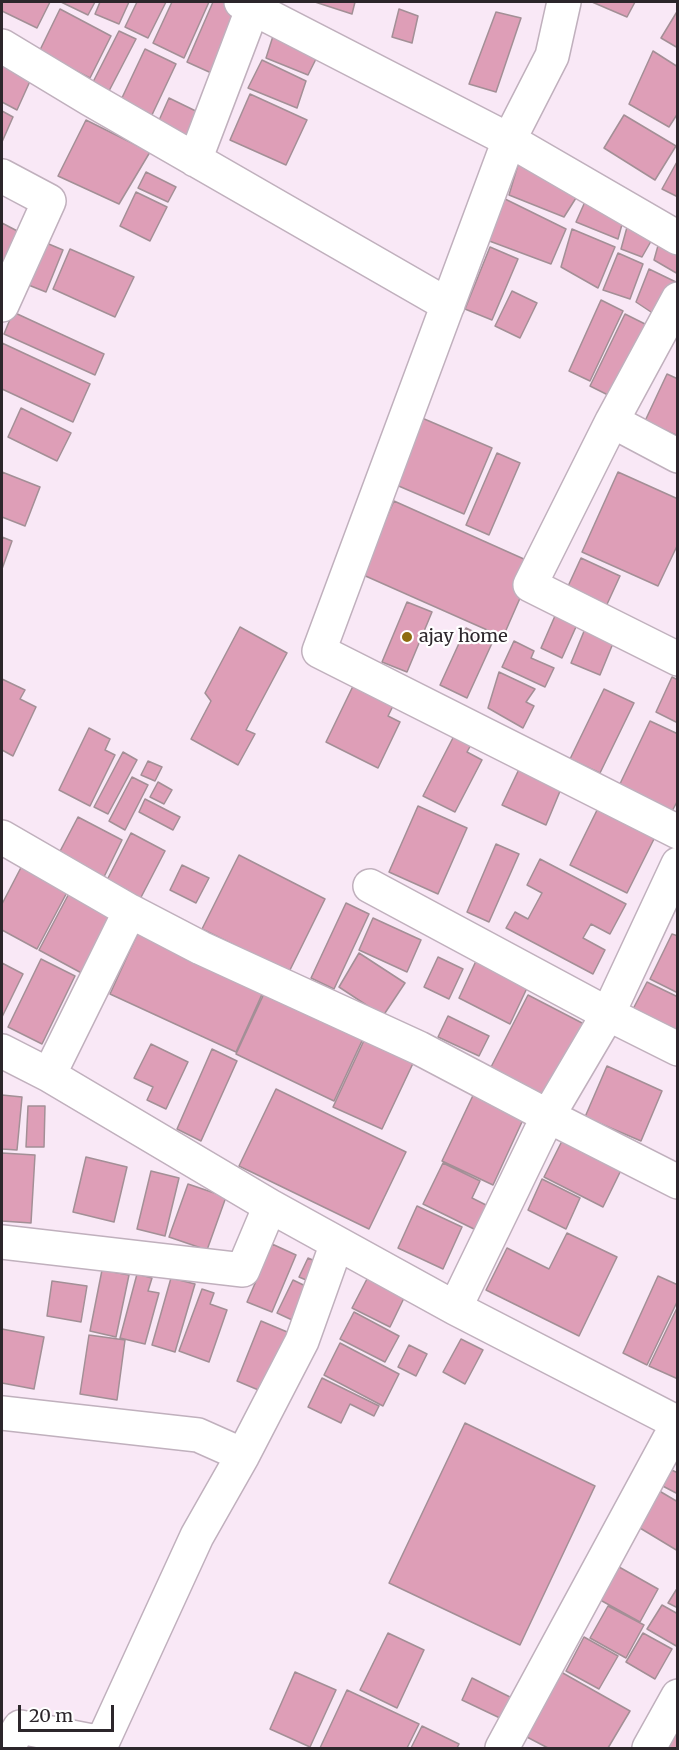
<!DOCTYPE html>
<style>
body{margin:0}
#map{position:relative;width:679px;height:1750px;overflow:hidden;background:#f9e8f6;font-family:Merriweather,serif}
canvas{display:block}
.frame{position:absolute;inset:0;border:3px solid #2c262b;pointer-events:none}
.scale{position:absolute;left:18px;top:1705px;width:96px;height:27px;box-sizing:border-box;border:3px solid #2c262b;border-top:0;padding-left:8px;font-size:18px;line-height:21px;white-space:nowrap;color:#2c262b;-webkit-text-stroke:4px #fff;paint-order:stroke}
</style>
<div id="map">
<canvas width="679" height="1750"></canvas>
<div class="frame"></div>
<div class="scale">20 m</div>
</div>
<script>
const c = document.querySelector('canvas').getContext('2d');
c.lineJoin = 'round';
function paint(path, color) {
  c.fillStyle = color;
  c.fill(path, 'evenodd');
}
function poly(rows) {
  const path = new Path2D();
  for (const r of rows) {
    path.moveTo(r[0], r[1]);
    for (let i = 2; i < r.length; i += 2) path.lineTo(r[i], r[i + 1]);
  }
  return path;
}
function trace(path, color, width, dash) {
  c.strokeStyle = color;
  c.lineWidth = width;
  c.lineCap = dash ? 'butt' : 'round';
  c.setLineDash(dash || []);
  c.stroke(path);
}
function drawText(font, color, halo, rows, align = 'center') {
  c.font = font + ' Merriweather,serif';
  c.lineWidth = 4.5;
  c.setLineDash([]);
  c.textBaseline = 'middle';
  c.strokeStyle = halo;
  c.fillStyle = color;
  for (const [text, x, y, turn = 0] of rows) {
    c.save();
    c.translate(x, y);
    c.rotate((+turn || 0) * Math.PI / 180);
    c.textAlign = isNaN(turn) ? turn : align;
    if (halo) c.strokeText(text, 0, 0);
    c.fillText(text, 0, 0);
    c.restore();
  }
}
const building = poly([
 [2,2,50,2,37,28,2,11,2,2],
 [61,2,95,2,88,15,61,2],
 [100,2,129,2,119,24,95,14,100,2],
 [137,2,166,2,148,38,125,27,137,2],
 [172,2,209,2,184,58,153,43,172,2],
 [213,2,226,2,246,10,218,76,187,62,213,2],
 [315,2,355,2,352,14,315,2],
 [592,2,635,2,627,17,592,2],
 [60,9,111,36,90,78,39,52,60,9],
 [399,9,418,16,412,43,392,37,399,9],
 [678,10,678,48,661,38,678,10],
 [496,12,521,18,496,92,469,84,496,12],
 [119,31,136,39,109,91,93,82,119,31],
 [274,33,320,51,308,75,266,58,274,33],
 [145,49,176,64,151,117,120,102,145,49],
 [653,51,678,67,678,113,669,127,629,104,653,51],
 [262,60,306,81,297,108,248,88,262,60],
 [2,65,31,79,17,110,2,102,2,65],
 [250,94,307,120,286,165,230,140,250,94],
 [169,98,206,116,193,145,156,127,169,98],
 [2,111,13,117,2,142,2,111],
 [624,115,676,146,655,180,604,148,624,115],
 [86,120,150,152,119,204,58,176,86,120],
 [520,158,581,190,564,217,509,195,520,158],
 [678,160,678,197,662,189,678,160],
 [146,172,176,187,168,202,138,188,146,172],
 [136,192,167,207,150,241,120,226,136,192],
 [588,195,624,217,618,239,576,222,588,195],
 [503,198,566,229,551,264,484,239,503,198],
 [629,220,654,236,642,257,621,249,629,220],
 [2,223,23,234,2,276,2,223],
 [572,229,615,247,598,288,561,267,572,229],
 [661,235,678,246,678,274,654,260,661,235],
 [44,242,63,250,46,292,26,284,44,242],
 [490,247,518,259,492,320,465,309,490,247],
 [70,249,134,277,115,317,53,289,70,249],
 [618,253,643,264,630,299,603,290,618,253],
 [649,269,678,283,657,316,636,302,649,269],
 [512,291,537,303,520,338,495,326,512,291],
 [601,300,623,311,590,381,569,371,601,300],
 [13,312,104,354,95,375,4,334,13,312],
 [625,314,649,326,614,398,590,386,625,314],
 [2,343,90,384,73,422,2,389,2,343],
 [667,374,678,379,678,436,645,421,667,374],
 [21,408,71,433,57,461,8,437,21,408],
 [422,418,492,448,464,514,394,484,422,418],
 [497,453,520,463,489,535,466,525,497,453],
 [2,472,40,487,25,526,2,517,2,472],
 [618,472,678,499,678,544,658,586,582,552,618,472],
 [394,501,535,564,503,637,361,574,394,501],
 [2,537,12,541,2,569,2,537],
 [581,558,620,576,603,613,564,595,581,558],
 [407,602,432,612,407,672,382,662,407,602],
 [558,609,580,618,562,658,541,648,558,609],
 [587,624,616,636,600,675,571,663,587,624],
 [240,627,287,653,246,730,255,734,238,765,191,739,211,701,205,693,240,627],
 [466,628,493,641,467,698,440,685,466,628],
 [514,641,534,651,531,658,554,668,545,687,502,667,514,641],
 [499,672,535,689,526,702,534,706,523,728,488,708,499,672],
 [672,677,678,680,678,723,656,712,672,677],
 [2,679,25,690,20,699,36,707,13,756,2,750,2,679],
 [355,682,395,702,388,716,400,722,378,768,326,742,355,682],
 [604,689,634,703,600,773,570,759,604,689],
 [650,721,678,734,678,800,670,815,618,788,650,721],
 [89,728,110,739,105,750,115,755,90,806,59,790,89,728],
 [456,732,473,741,467,752,482,760,455,812,423,796,456,732],
 [123,752,137,760,108,814,94,807,123,752],
 [148,761,162,767,155,781,141,775,148,761],
 [521,765,563,784,546,825,502,805,521,765],
 [132,777,148,785,125,830,109,821,132,777],
 [158,782,172,790,164,804,150,797,158,782],
 [145,799,180,817,173,830,139,812,145,799],
 [602,800,659,829,627,893,570,865,602,800],
 [418,806,467,828,438,894,389,872,418,806],
 [78,817,122,840,102,881,57,857,78,817],
 [131,833,165,851,137,905,103,888,131,833],
 [496,844,519,854,489,922,467,912,496,844],
 [239,855,325,899,289,972,202,929,239,855],
 [27,856,73,881,37,949,2,930,2,904,27,856],
 [540,859,626,904,610,934,591,924,583,938,605,950,593,974,506,928,515,912,528,919,542,893,527,885,540,859],
 [182,865,209,878,196,903,170,890,182,865],
 [74,884,122,910,87,976,39,950,74,884],
 [346,903,369,914,334,989,311,978,346,903],
 [373,918,421,940,407,972,359,950,373,918],
 [142,924,268,981,236,1052,110,994,142,924],
 [672,934,678,936,678,993,650,979,672,934],
 [359,953,405,983,383,1016,339,987,359,953],
 [438,957,463,969,449,999,424,987,438,957],
 [41,959,75,976,42,1044,8,1027,41,959],
 [476,961,528,986,510,1024,459,998,476,961],
 [2,963,23,974,2,1017,2,963],
 [647,982,678,997,678,1038,630,1015,647,982],
 [269,983,367,1030,334,1101,236,1054,269,983],
 [528,995,584,1024,547,1098,490,1069,528,995],
 [448,1016,489,1036,479,1056,438,1037,448,1016],
 [367,1034,416,1057,382,1129,333,1107,367,1034],
 [151,1044,188,1062,166,1109,147,1100,153,1087,134,1078,151,1044],
 [212,1049,237,1061,201,1141,177,1129,212,1049],
 [607,1066,662,1091,641,1141,585,1117,607,1066],
 [477,1087,527,1111,493,1185,442,1161,477,1087],
 [276,1089,406,1152,369,1229,239,1166,276,1089],
 [2,1095,22,1097,17,1150,2,1149,2,1095],
 [28,1106,45,1106,44,1147,26,1147,28,1106],
 [568,1129,627,1158,603,1207,544,1177,568,1129],
 [2,1153,35,1155,31,1223,2,1221,2,1153],
 [86,1157,127,1167,114,1222,73,1212,86,1157],
 [443,1163,480,1181,472,1198,492,1208,480,1232,423,1204,443,1163],
 [151,1171,179,1178,165,1236,137,1229,151,1171],
 [542,1179,580,1198,566,1229,528,1210,542,1179],
 [188,1184,226,1197,207,1250,169,1237,188,1184],
 [417,1206,462,1227,443,1269,398,1248,417,1206],
 [567,1233,617,1257,579,1336,486,1290,507,1248,549,1269,567,1233],
 [272,1244,296,1255,272,1312,247,1302,272,1244],
 [308,1258,327,1266,318,1285,299,1277,308,1258],
 [102,1270,129,1275,116,1337,90,1331,102,1270],
 [137,1274,152,1278,148,1291,159,1293,145,1344,120,1338,137,1274],
 [658,1276,678,1285,678,1300,647,1365,623,1353,658,1276],
 [368,1277,405,1296,390,1327,352,1308,368,1277],
 [171,1278,195,1284,175,1352,152,1345,171,1278],
 [293,1280,318,1292,303,1325,277,1313,293,1280],
 [52,1281,87,1286,81,1322,47,1316,52,1281],
 [202,1289,214,1293,210,1304,227,1310,209,1362,179,1351,202,1289],
 [678,1306,678,1379,649,1366,678,1306],
 [354,1312,399,1336,385,1362,340,1339,354,1312],
 [261,1321,292,1334,268,1394,237,1381,261,1321],
 [2,1329,44,1337,34,1389,2,1383,2,1329],
 [89,1335,125,1340,117,1400,80,1394,89,1335],
 [461,1339,483,1350,465,1384,443,1372,461,1339],
 [340,1343,399,1374,383,1406,324,1375,340,1343],
 [409,1345,427,1354,416,1376,398,1367,409,1345],
 [322,1378,379,1406,374,1416,350,1404,341,1423,308,1407,322,1378],
 [465,1423,595,1486,520,1645,389,1583,465,1423],
 [663,1466,678,1473,678,1494,655,1482,663,1466],
 [656,1489,678,1502,678,1551,635,1525,656,1489],
 [612,1563,658,1589,640,1622,593,1596,612,1563],
 [678,1587,678,1608,668,1603,678,1587],
 [662,1605,678,1614,678,1647,647,1629,662,1605],
 [608,1606,644,1625,626,1658,590,1638,608,1606],
 [388,1633,424,1650,397,1708,360,1690,388,1633],
 [643,1633,672,1649,655,1679,626,1662,643,1633],
 [584,1637,618,1656,599,1689,566,1671,584,1637],
 [295,1672,336,1690,310,1747,270,1729,295,1672],
 [561,1672,630,1711,608,1748,548,1748,525,1736,561,1672],
 [472,1678,512,1698,502,1719,462,1700,472,1678],
 [347,1690,419,1724,407,1748,320,1748,347,1690],
 [422,1726,459,1744,457,1748,411,1748,422,1726],
 [678,1730,678,1748,655,1748,678,1730]
]);
const street = poly([
 [241,2,509,140,678,238],
 [564,2,552,56,509,140,319,651,678,832],
 [2,46,90,99,448,305],
 [195,160,255,2],
 [2,176,49,201,2,305],
 [678,299,612,421,530,585,678,659],
 [612,421,678,456],
 [2,837,130,911,201,948,419,1048,548,1116,678,1182],
 [370,886,608,1014,678,1049],
 [2,1051,49,1075,270,1206,337,1243,455,1308,678,1423],
 [49,1075,130,911],
 [2,1242,243,1270,270,1206],
 [455,1308,548,1116,608,1014,678,864],
 [2,1413,198,1435,243,1455],
 [7,1748,20,1727,102,1743,197,1536,243,1455,302,1341,337,1243],
 [502,1748,678,1423],
 [649,1748,678,1696]
]);
const markers = [
 [407,637,6,"#8e6c10"]
];
const poiNames = [
 ["ajay home",419,637]
];
paint(building, '#de9eb7');
trace(building, '#a38f96', 1.5);
trace(street, '#c0b0bd', 36);
trace(street, '#fff', 33);
for (const [x, y, r, color] of markers) {
  const dot = new Path2D();
  dot.arc(x, y, r, 0, 2 * Math.PI);
  c.fillStyle = color;
  c.fill(dot);
  trace(dot, '#fff', 2);
}
drawText('18px', '#2c262b', '#fff', poiNames, 'left');
</script>
